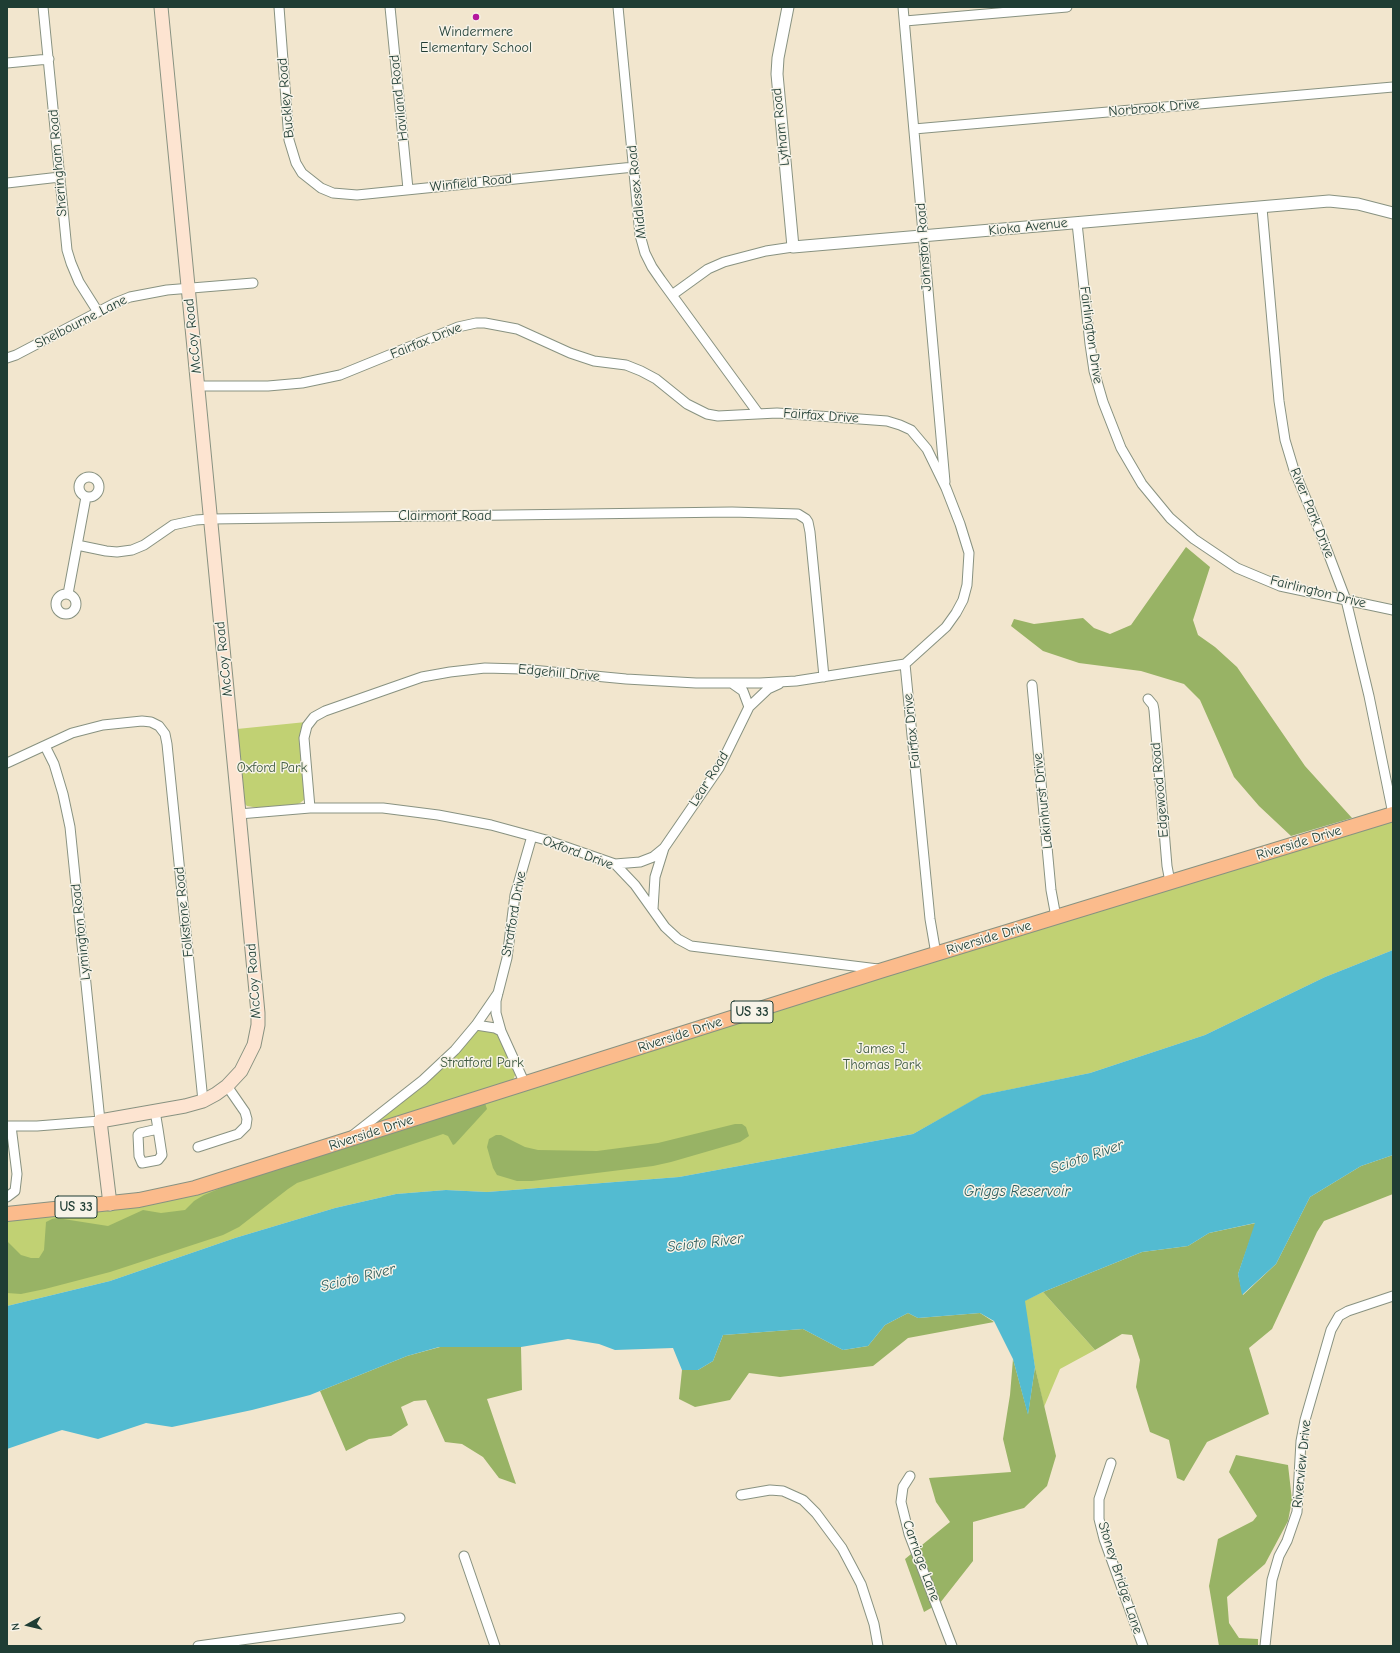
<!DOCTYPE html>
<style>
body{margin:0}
#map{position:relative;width:1400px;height:1653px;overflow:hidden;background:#f2e6ce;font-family:"Comic Neue",sans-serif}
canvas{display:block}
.frame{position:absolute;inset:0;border:8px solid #1f3d34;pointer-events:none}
.north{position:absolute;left:8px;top:1605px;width:40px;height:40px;-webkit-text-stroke:3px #f7f3e8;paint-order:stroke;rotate:262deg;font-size:11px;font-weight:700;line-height:16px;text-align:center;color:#1f3d34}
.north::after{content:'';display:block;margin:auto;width:14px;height:18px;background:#1f3d34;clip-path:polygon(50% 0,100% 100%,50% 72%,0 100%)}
</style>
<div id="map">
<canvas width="1400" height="1653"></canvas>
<div class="frame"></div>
<div class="north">N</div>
</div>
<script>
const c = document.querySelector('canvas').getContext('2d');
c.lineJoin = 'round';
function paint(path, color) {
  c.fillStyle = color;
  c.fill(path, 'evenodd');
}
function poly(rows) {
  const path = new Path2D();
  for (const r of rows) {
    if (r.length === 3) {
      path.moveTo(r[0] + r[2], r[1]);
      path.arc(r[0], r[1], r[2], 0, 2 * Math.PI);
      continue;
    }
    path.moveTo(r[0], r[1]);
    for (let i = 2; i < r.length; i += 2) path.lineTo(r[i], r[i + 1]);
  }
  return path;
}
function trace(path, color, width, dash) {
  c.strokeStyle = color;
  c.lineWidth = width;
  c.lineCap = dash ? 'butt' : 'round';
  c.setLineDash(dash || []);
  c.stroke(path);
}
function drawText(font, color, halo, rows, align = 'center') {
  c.font = font + ' "Comic Neue",sans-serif';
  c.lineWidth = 3;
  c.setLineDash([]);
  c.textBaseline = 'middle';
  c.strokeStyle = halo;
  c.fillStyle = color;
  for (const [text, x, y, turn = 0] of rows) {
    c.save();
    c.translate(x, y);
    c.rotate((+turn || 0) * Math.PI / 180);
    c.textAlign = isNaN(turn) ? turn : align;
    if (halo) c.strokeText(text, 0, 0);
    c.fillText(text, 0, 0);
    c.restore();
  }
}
const green = poly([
 [306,722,305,799,300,803,296,805,259,808,247,806,244,803,237,729],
 [1393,814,1393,950,1325,977,1205,1035,1090,1073,983,1095,913,1134,679,1177,487,1192,446,1190,396,1194,335,1208,235,1238,110,1281,7,1306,7,1214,139,1200],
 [477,1029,494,1031,499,1034,516,1073,513,1080,380,1124,379,1118],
 [1043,1292,1095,1350,1060,1369,1044,1407,1035,1367,1024,1301]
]);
const forest = poly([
 [1186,547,1210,567,1193,620,1198,635,1215,647,1237,667,1305,766,1352,818,1291,836,1259,806,1234,777,1200,700,1184,684,1141,671,1079,663,1043,651,1011,626,1014,619,1034,624,1083,618,1094,628,1110,634,1131,625],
 [485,1103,487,1109,455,1144,453,1145,448,1136,443,1134,297,1183,288,1189,239,1227,223,1235,110,1272,45,1289,21,1294,7,1293,7,1241,21,1255,31,1258,39,1258,44,1250,46,1222,52,1219,57,1218,108,1226,143,1210,161,1213,185,1210,194,1201,204,1195,250,1176],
 [735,1124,742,1124,746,1127,749,1136,740,1142,671,1162,653,1166,532,1181,517,1181,497,1175,493,1168,487,1147,489,1139,496,1135,501,1135,525,1147,538,1150,597,1151,658,1143],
 [1393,1155,1393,1194,1324,1221,1317,1232,1272,1329,1249,1348,1269,1414,1207,1442,1184,1481,1177,1478,1169,1440,1150,1432,1136,1387,1140,1360,1132,1335,1122,1334,1095,1350,1043,1292,1142,1252,1188,1246,1209,1233,1256,1223,1238,1274,1243,1295,1276,1264,1310,1197,1361,1166],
 [908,1313,918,1318,980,1313,994,1322,908,1338,873,1366,780,1377,749,1373,730,1400,695,1407,679,1399,682,1370,698,1370,713,1361,723,1335,803,1329,843,1350,868,1346,885,1325],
 [440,1347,521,1347,522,1390,487,1399,516,1484,499,1478,483,1457,462,1444,445,1442,426,1400,414,1401,401,1407,408,1425,391,1436,369,1439,346,1451,320,1391,407,1356],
 [1013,1359,1028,1414,1035,1367,1056,1456,1047,1486,1024,1508,973,1522,973,1561,940,1603,924,1612,905,1559,950,1522,936,1502,929,1478,1011,1472,1003,1439,1010,1395],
 [1236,1455,1288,1465,1292,1500,1288,1521,1265,1564,1227,1597,1229,1623,1239,1638,1258,1639,1258,1646,1219,1646,1209,1586,1218,1539,1253,1521,1257,1516,1229,1472]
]);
const water = poly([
 [1393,950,1393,1155,1361,1166,1310,1197,1276,1264,1242,1295,1238,1274,1255,1223,1209,1233,1188,1246,1142,1252,1043,1292,1025,1301,1035,1367,1028,1415,1013,1359,994,1321,980,1313,918,1318,908,1313,885,1325,868,1346,843,1350,803,1329,723,1335,713,1361,698,1370,682,1370,673,1348,615,1350,599,1344,568,1339,521,1347,439,1347,407,1356,310,1395,252,1410,172,1427,146,1423,98,1439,62,1430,7,1449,7,1306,110,1281,235,1238,335,1208,396,1194,446,1190,487,1192,679,1177,913,1134,982,1095,1090,1073,1205,1035,1325,977]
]);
const minor = poly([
 [43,7,67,250,71,263,79,282,98,312],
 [279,7,289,140,296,163,302,173,321,188,333,193,357,195,634,167],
 [390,7,408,189],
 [618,7,640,235,645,253,652,267,661,280,758,413],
 [903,7,945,482],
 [905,21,1067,7],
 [7,63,49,59],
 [914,129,1393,87],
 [7,183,60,177],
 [1262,208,1279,401,1285,440,1294,470,1322,537,1346,600,1369,696,1393,814],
 [1077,223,1090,344,1094,371,1103,402,1121,448,1142,484,1170,518,1194,539,1237,568,1280,586,1393,610],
 [672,295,708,269,724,262,766,251,793,247],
 [7,358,16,355,115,303,130,297,167,290,253,283],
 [198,386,268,386,302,383,340,375,458,327,476,323,485,323,517,329,570,353,594,361,626,365,641,371,656,379,687,404,707,414,718,416,777,413,846,418,887,421,900,425,911,430,927,449,946,488,960,524,969,553,967,585,963,600,956,613,946,627,905,664,930,919,936,954],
 [89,487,10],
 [77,545,106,551,117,552,132,550,144,545,173,525,196,520,211,519,732,512,798,514,806,519,808,522,810,532,824,677],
 [68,594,86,497],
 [66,604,10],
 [1032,685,1051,890,1056,917],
 [1148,699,1153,705,1154,710,1167,866,1170,882],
 [749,707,768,689,779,684],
 [7,763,72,733,103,725,142,721,151,722,159,726,165,734,167,744,203,1101],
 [310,808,304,738,307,726,314,717,325,711,422,677,450,672,485,668,521,669,626,679,696,683,760,683,796,681,905,664],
 [239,814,310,808,383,808,438,815,491,825,546,840,615,864,635,885,665,927,678,939,691,946,878,969],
 [615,864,640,862,653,857,664,848],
 [653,909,655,877,664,848,719,768,749,707,743,691,733,684],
 [476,1025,495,1028,501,1031,525,1084],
 [501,1031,496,1013,496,1001,507,958,515,895,532,836],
 [155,1111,158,1129,162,1155,158,1160,142,1163,139,1156,138,1135,140,1133,158,1129],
 [7,1126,37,1126,100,1121,70,827,63,794,54,764,45,746],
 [353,1135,423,1080,455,1050,476,1025,498,993],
 [198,1147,238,1134,246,1126,247,1119,245,1112,227,1086],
 [7,1197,15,1191,17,1174,11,1126],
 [1111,1463,1099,1499,1099,1519,1104,1539,1143,1646],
 [910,1476,903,1487,901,1502,909,1534,952,1646],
 [741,1495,770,1490,783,1491,803,1500,816,1513,842,1548,861,1584,874,1624,878,1646],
 [464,1556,495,1646],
 [198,1646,400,1618],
 [1265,1646,1272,1580,1279,1556,1287,1541,1297,1512,1301,1441,1305,1420,1331,1330,1339,1316,1348,1311,1393,1296]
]);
const tertiary = poly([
 [788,7,778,58,777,74,793,247,1329,201,1358,204,1393,213]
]);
const secondary = poly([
 [110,1204,100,1121,185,1106,203,1101,216,1094,227,1086,241,1071,254,1045,258,1025,258,1013,238,803,161,7]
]);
const primary = poly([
 [7,1214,139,1200,195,1188,883,970,1393,814]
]);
const markers = [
 [476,17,4,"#b5179e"]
];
const shields = [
 [752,1012,42],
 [76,1207,42]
];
const shieldNames = [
 ["US 33",752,1012],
 ["US 33",76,1207]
];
const poiNames = [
 ["Windermere",476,32],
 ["Elementary School",476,48]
];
const streetNames = [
 ["Buckley Road",286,98,-95],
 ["Haviland Road",399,98,-96],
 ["Norbrook Drive",1154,108,-5],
 ["Lytham Road",781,127,-96],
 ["Sheringham Road",58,163,-95],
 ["Winfield Road",471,183,-6],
 ["Middlesex Road",637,192,-96],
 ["Kioka Avenue",1028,227,-6],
 ["Johnston Road",924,247,-94],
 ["Shelbourne Lane",81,322,-27],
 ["Fairlington Drive",1091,335,82],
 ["McCoy Road",193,336,-96],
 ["Fairfax Drive",426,341,-22],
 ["Fairfax Drive",821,416,4],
 ["River Park Drive",1312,513,68],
 ["Clairmont Road",445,516],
 ["Fairlington Drive",1318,592,14],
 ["McCoy Road",224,659,-96],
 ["Edgehill Drive",559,673,5],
 ["Fairfax Drive",912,731,-96],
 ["Lear Road",709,779,-58],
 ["Edgewood Road",1160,790,-95],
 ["Lakinhurst Drive",1043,801,-96],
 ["Riverside Drive",1299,843,-17],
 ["Oxford Drive",578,853,20],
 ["Folkstone Road",184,912,-96],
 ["Stratford Drive",514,914,-80],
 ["Lymington Road",81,932,-96],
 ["Riverside Drive",989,938,-17],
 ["McCoy Road",254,981,-94],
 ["Riverside Drive",680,1035,-18],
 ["Riverside Drive",371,1133,-18],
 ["Riverview Drive",1302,1464,-84],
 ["Carriage Lane",921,1561,70],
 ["Stoney Bridge Lane",1120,1578,72]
];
const parkNames = [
 ["Oxford Park",272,768],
 ["James J.",882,1049],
 ["Thomas Park",882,1065],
 ["Stratford Park",482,1063]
];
const waterNames = [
 ["Scioto River",1087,1157,-19],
 ["Griggs Reservoir",1017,1192],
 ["Scioto River",705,1243,-7],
 ["Scioto River",358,1278,-14]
];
paint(green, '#c1d173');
paint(forest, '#98b365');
paint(water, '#53bbd1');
trace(minor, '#889281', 11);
trace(tertiary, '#889281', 13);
trace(secondary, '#889281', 15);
trace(primary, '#889281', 16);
trace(minor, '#fff', 9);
trace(tertiary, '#fff', 11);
trace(secondary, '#fde4d1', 13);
trace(primary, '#fbbb8c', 14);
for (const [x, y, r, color] of markers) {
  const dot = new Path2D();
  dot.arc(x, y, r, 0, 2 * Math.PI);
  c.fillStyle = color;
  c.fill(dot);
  trace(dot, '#f7f3e8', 1.5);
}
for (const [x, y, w] of shields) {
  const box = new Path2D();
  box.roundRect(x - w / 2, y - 11, w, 22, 3);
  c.fillStyle = '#f7f3e8';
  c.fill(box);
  trace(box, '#1f3d34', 1);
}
drawText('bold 13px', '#1f3d34', null, shieldNames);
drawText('14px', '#1f3d34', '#f7f3e8', poiNames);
drawText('14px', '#1f3d34', '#f7f3e8', streetNames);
drawText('14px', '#3f5b41', '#f7f3e8', parkNames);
drawText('italic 15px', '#2c5c5b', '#f7f3e8', waterNames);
</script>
